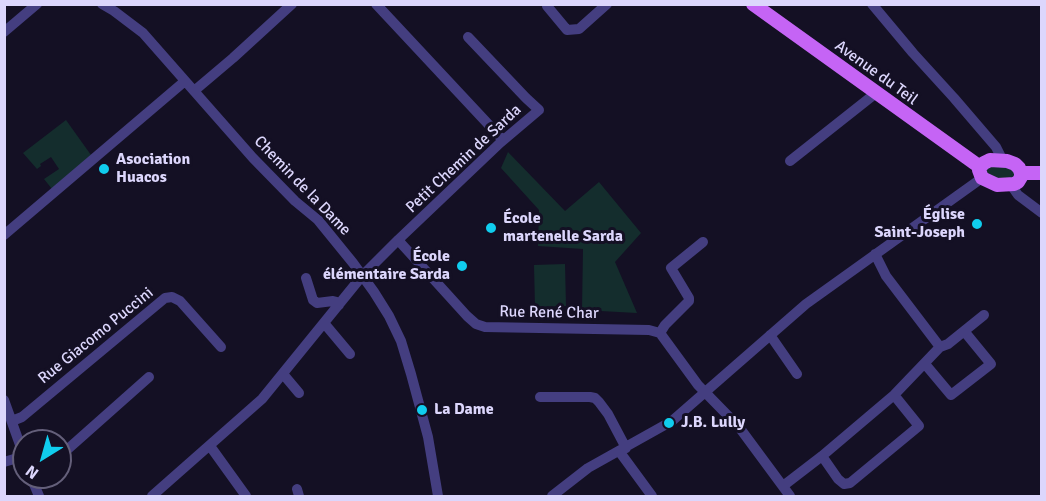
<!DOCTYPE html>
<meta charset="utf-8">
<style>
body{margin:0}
#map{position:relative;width:1046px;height:501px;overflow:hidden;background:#141024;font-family:Signika,sans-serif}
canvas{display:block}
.frame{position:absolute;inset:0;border:6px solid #dcd6fc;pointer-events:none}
.north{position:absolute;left:12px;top:429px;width:60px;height:60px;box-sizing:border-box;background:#141024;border:2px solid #645f7a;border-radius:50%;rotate:217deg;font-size:16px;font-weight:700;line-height:24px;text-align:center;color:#dcd6fc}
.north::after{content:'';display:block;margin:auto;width:21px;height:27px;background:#10cdee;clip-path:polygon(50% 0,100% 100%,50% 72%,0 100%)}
</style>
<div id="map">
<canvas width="1046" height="501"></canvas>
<div class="frame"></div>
<div class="north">N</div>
</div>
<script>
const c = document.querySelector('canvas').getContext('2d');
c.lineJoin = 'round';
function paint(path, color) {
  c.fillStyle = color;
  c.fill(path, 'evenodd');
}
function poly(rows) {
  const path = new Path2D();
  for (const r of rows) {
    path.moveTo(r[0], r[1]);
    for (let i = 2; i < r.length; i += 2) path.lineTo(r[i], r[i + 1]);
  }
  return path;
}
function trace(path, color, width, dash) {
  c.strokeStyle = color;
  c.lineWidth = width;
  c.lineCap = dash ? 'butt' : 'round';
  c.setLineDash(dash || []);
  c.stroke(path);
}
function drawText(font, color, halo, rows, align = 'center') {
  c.font = font + ' Signika,sans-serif';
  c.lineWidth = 6;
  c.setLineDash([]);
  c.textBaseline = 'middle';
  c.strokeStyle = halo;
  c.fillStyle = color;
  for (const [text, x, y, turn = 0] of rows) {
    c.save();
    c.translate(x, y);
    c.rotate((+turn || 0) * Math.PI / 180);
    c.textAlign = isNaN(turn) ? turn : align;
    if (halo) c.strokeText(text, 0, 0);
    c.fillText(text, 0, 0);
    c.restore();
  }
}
const green = poly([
 [66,120,91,155,52,189,44,179,59,169,51,157,40,164,41,166,37,169,23,153],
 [508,152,565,211,599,182,641,233,615,262,637,313,582,310,583,249,538,246,539,210,501,168],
 [988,164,1012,168,1015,174,1010,181,986,176,985,167],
 [565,264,566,306,535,307,534,265]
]);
const minor = poly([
 [102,4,114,11,143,33,253,158,295,201,318,220,353,263,374,292,389,316,401,341,411,374,428,437,438,496],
 [376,4,503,140],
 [872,4,913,53,954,98,996,147,1000,155,1000,160],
 [547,6,567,30,579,29,607,4],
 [4,32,37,4],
 [194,91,233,58,292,4],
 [790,161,876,93],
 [1011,185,1018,195,1042,213],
 [4,235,185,81],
 [398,240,467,316,476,324,485,327,649,330,660,333,698,385,739,427,790,496],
 [875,254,886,276,940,347],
 [306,278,313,300,317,303,333,301,337,302,339,305],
 [324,323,350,354],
 [660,333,665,325,689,301,689,298,671,268,703,242],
 [770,335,797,374],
 [925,364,951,395,991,364,964,331],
 [283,374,299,393],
 [540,397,590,397,595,398,599,402,608,414,626,448],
 [4,400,24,456],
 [12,421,22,417,165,298,172,297,180,301,221,347],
 [210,446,246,496],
 [619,451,652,496],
 [60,456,149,377],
 [822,456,838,479,844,484,850,483,919,426,894,395],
 [4,462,24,456],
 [31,477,39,496],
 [783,486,822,456,894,395,940,347,948,344,984,315],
 [297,489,299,496],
 [152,496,262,399,362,276,398,240,500,143,539,110,526,98,468,37],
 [552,496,588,468,672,421,806,304,982,178]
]);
const major = poly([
 [753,4,980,167],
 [980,167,979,170,982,178,997,185,1014,184,1018,182,1021,177,1021,173],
 [980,167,984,163,990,160,1007,161,1015,164,1019,168,1021,173],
 [1021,173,1042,173]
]);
const markers = [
 [104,169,6,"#10cdee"],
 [977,224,6,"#10cdee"],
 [491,228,6,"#10cdee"],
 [462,266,6,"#10cdee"],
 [422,410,6,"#10cdee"],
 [669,423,6,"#10cdee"]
];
const streetNames = [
 ["Avenue du Teil",876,73,36],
 ["Petit Chemin de Sarda",464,159,-43],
 ["Chemin de la Dame",302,186,46],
 ["Rue René Char",549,313,1],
 ["Rue Giacomo Puccini",96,336,-39]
];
const poiNames = [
 ["Asociation",116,160],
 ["Huacos",116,178],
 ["Église",965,215,"right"],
 ["Saint-Joseph",965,233,"right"],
 ["École",503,219],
 ["martenelle Sarda",503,237],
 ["École",450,257,"right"],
 ["élémentaire Sarda",450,275,"right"],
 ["La Dame",434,410],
 ["J.B. Lully",681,423]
];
paint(green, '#142d2d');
trace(minor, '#443e80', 10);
trace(major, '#c564f5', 14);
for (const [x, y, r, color] of markers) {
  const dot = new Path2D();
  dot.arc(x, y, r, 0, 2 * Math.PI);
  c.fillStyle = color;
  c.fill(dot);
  trace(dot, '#141024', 2);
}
drawText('16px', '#dcd6fc', '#141024', streetNames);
drawText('bold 16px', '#dcd6fc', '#141024', poiNames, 'left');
</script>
